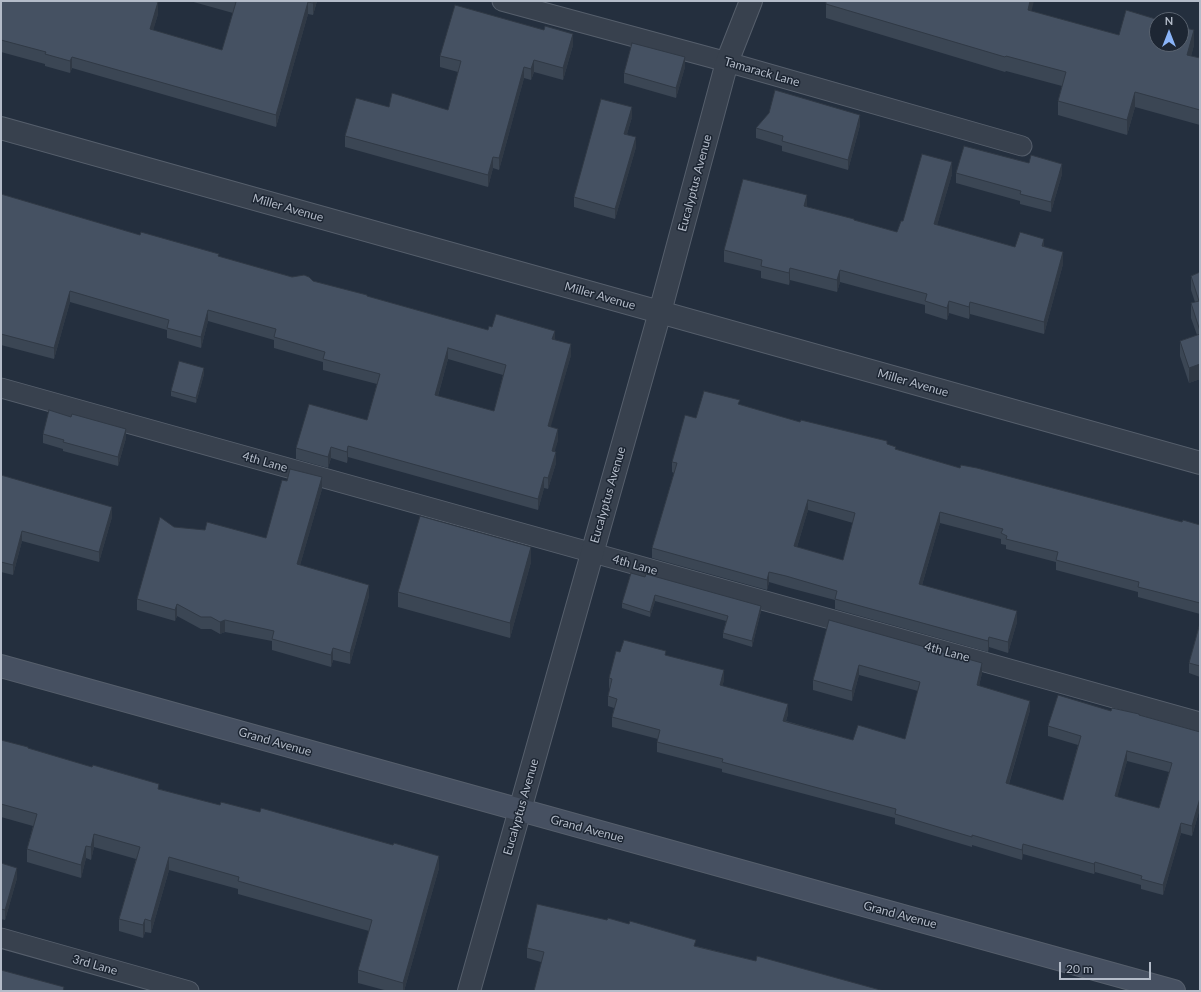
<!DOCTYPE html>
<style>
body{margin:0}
#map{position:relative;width:1201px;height:992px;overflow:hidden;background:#242f3e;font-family:Lato,sans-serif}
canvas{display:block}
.frame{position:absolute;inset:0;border:2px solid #b4bcc9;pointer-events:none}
.north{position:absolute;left:1149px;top:12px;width:40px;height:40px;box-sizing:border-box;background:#1d2633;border:1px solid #59626f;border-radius:50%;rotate:0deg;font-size:11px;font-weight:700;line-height:16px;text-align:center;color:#b4bcc9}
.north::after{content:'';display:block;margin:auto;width:14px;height:18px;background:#8ab4f8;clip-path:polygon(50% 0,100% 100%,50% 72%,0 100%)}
.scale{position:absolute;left:1059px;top:962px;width:92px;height:18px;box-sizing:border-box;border:2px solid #b4bcc9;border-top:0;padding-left:5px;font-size:12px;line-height:14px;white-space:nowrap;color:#b4bcc9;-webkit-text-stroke:3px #1d2633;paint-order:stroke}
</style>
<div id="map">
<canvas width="1201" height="992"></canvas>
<div class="frame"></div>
<div class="north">N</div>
<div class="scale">20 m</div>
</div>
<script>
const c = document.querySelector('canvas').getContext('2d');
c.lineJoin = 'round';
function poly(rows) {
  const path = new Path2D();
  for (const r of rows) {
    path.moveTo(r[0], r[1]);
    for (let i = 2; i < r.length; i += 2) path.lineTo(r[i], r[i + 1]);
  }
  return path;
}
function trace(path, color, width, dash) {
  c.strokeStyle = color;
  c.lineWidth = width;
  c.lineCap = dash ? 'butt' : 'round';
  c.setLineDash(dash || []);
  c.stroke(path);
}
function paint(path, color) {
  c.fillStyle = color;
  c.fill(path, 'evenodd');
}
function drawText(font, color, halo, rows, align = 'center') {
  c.font = font + ' Lato,sans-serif';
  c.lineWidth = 3;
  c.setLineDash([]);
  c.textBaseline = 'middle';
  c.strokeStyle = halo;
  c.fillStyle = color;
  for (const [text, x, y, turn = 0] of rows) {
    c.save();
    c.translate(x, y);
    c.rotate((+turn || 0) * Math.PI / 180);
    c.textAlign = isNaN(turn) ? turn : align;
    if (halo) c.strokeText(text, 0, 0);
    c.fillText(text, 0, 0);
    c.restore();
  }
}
const service = poly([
 [502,1,727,62,1022,146],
 [1,388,1200,722],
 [1,938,189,991]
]);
const minor = poly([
 [1,128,1200,463],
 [469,991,660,312,727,62,751,1]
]);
const secondary = poly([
 [1,666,1174,991]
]);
const wall = poly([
 [1,1,158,14,153,30,222,50,233,13,190,1,317,1,313,15,308,14,276,127,72,68,70,73,45,66,45,64,1,52],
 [826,4,1031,11,1119,35,1194,45,1191,56,1200,58,1200,125,1135,107,1127,135,1058,115,1058,101,1062,86,1006,71,1005,72,826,18],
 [573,45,563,80,534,72,531,80,524,78,499,170,493,168,488,187,345,147,345,136,389,107,448,110,458,72,440,67,440,56],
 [685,67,676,98,624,83,624,73],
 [632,117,627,134,636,147,615,219,574,207,574,197],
 [860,125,848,170,782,151,782,146,756,138,756,128],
 [1029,163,1062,174,1051,212,1020,204,1020,201,956,183,956,173],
 [952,174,937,225,1015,247,1044,247,1063,264,1044,334,970,314,969,319,949,313,947,320,925,313,925,305,840,282,837,292,790,280,789,285,761,278,761,271,724,262,724,250,807,207,897,232,903,221],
 [1,194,140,235,292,277,313,281,488,330,492,327,555,340,571,355,550,427,558,440,554,452,556,463,548,489,544,488,538,510,348,457,347,463,331,458,328,468,296,459,296,448,367,420,377,384,323,370,323,362,274,348,274,340,208,321,201,348,167,338,167,330,70,302,54,359,1,345],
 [448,359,503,375,494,411,438,396],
 [1200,272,1200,379,1189,383,1180,356,1180,341,1197,335,1191,318,1191,303,1195,302,1191,290,1191,276],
 [204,374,196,403,171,396,171,391],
 [740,405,800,422,887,444,896,450,960,468,1182,522,1200,525,1200,614,1138,597,1138,592,1056,570,1056,562,1006,549,1006,545,1001,544,1001,539,940,523,922,585,1017,622,1008,653,989,647,988,652,835,609,835,600,786,587,769,582,767,590,652,558,652,548,674,473,672,472,672,462,696,418],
 [808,510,853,523,843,560,797,547],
 [43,434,126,438,118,466,63,451,63,449,43,443],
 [1,475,112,517,99,562,22,541,13,575,1,572],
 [322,489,300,565,369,596,350,664,333,660,331,667,272,650,272,641,225,632,220,634,211,629,201,629,177,616,175,621,137,610,137,599,174,527,266,538],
 [531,562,510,638,398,607,398,592],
 [631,573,761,611,752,647,723,638,723,633,726,621,655,601,650,617,622,608,622,603],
 [829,620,982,673,979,686,1030,710,1009,784,1063,800,1078,745,1048,736,1048,726,1111,711,1139,715,1200,732,1200,808,1192,836,1181,833,1163,895,1141,889,1141,885,1095,872,1094,874,1023,854,1022,860,972,845,972,847,945,839,895,824,895,818,722,772,722,769,657,752,657,742,658,739,612,727,612,717,614,708,608,706,608,696,610,689,609,688,609,678,620,652,666,655,724,680,722,686,788,714,786,721,853,740,905,739,918,691,859,675,852,701,813,690,813,680],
 [1127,761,1169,772,1159,808,1117,797],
 [1200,623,1200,677,1189,673,1189,663],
 [1,740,28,749,159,789,439,868,404,991,388,991,358,983,358,970,369,931,238,894,238,889,169,870,151,933,145,932,143,938,119,931,119,919,136,859,94,847,91,860,86,858,81,878,27,862,27,849,33,826,1,817],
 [1,863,17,878,5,920,1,919],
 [696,946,756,961,884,991,541,962,527,958,527,948]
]);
const shadedWall = poly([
 [313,1,317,1,313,15],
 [1030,1,1034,1,1028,25,1028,10],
 [158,2,158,14,150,41,150,29],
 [308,2,308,14,276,127,276,115],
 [1194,30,1194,45,1187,70,1187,55],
 [573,34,573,45,563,80,563,68],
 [72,57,72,68,70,73,70,61],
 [685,57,685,67,676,98,676,88],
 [534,60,534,72,531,80,531,69],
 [524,67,524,78,499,170,499,158],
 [1135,92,1135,107,1127,135,1127,120],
 [632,107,632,117,624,144,624,134],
 [860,115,860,125,848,170,848,160],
 [636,137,636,147,615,219,615,209],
 [493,157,493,168,488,187,488,175],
 [952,162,952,174,934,236,934,224],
 [1062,164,1062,174,1051,212,1051,202],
 [807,195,807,207,804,206],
 [1044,239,1044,251,1042,246],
 [1063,252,1063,264,1044,334,1044,322],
 [790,268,790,280,789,285,789,273],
 [840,270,840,282,837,292,837,280],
 [70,291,70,302,54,359,54,348],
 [949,301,949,313,947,320,947,308],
 [970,302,970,314,969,319,969,307],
 [208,310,208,321,201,348,201,337],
 [555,331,555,342,552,339],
 [571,344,571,355,548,437,548,426],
 [448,348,448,359,435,406,435,395],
 [1200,364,1200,379,1189,383,1189,368],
 [204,368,204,374,196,403,196,398],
 [126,429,126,438,118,466,118,457],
 [558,429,558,440,552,462,552,451],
 [348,446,348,457,347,463,347,452],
 [331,447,331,458,328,468,328,457],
 [556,452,556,463,548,489,548,478],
 [322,477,322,489,297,576,297,564],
 [544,477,544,488,538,510,538,499],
 [808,500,808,510,794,557,794,546],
 [112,507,112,517,99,562,99,552],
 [940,512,940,523,919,595,919,584],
 [22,531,22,541,13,575,13,565],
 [531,547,531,562,510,638,510,623],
 [769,572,769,582,767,590,767,580],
 [369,585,369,596,350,664,350,653],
 [655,595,655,601,650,617,650,612],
 [177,604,177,616,175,621,175,610],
 [761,606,761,611,752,647,752,641],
 [1017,611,1017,622,1008,653,1008,642],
 [225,620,225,632,220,634,220,622],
 [989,637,989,647,988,652,988,641],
 [333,648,333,660,331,667,331,655],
 [982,663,982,673,977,695,977,685],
 [859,665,859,675,852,701,852,691],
 [724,670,724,680,720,695,720,685],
 [1030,701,1030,710,1006,793,1006,783],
 [788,704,788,714,783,730,783,721],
 [1127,751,1127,761,1115,806,1115,796],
 [1200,798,1200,808,1192,836,1192,826],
 [1181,823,1181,833,1163,895,1163,885],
 [94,834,94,847,91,860,91,847],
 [1023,844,1023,854,1022,860,1022,850],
 [86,846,86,858,81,878,81,865],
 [439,856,439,868,404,991,403,991,403,983],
 [169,857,169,870,151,933,151,921],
 [1095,862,1095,872,1094,874,1094,864],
 [17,868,17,878,5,920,5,910],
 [145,919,145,932,143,938,143,925]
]);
const building = poly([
 [1,1,152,1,158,2,150,29,222,50,236,2,232,1,313,1,313,3,308,2,276,115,72,57,70,61,45,54,46,52,1,40,1,1],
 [826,1,1030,1,1028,10,1119,35,1126,10,1159,20,1157,20,1157,44,1181,44,1181,27,1194,30,1187,55,1200,58,1200,110,1135,92,1127,120,1058,101,1066,72,1006,56,1005,57,826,4,826,1],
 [455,5,544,30,545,26,573,34,563,68,534,60,531,69,524,67,499,158,493,157,488,175,345,136,356,98,389,107,392,93,448,110,461,61,440,56,455,5],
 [632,43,685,57,676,88,624,73,632,43],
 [775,90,860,115,848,160,782,141,783,136,756,128,769,113,775,90],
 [601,99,632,107,624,134,636,137,615,209,574,197,601,99],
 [964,146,1029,163,1031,155,1062,164,1051,202,1020,194,1021,191,956,173,964,146],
 [922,154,952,162,934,224,1015,247,1020,232,1044,239,1042,246,1063,252,1044,322,970,302,969,307,949,301,947,308,925,301,927,294,840,270,837,280,790,268,789,273,761,266,762,260,724,250,743,179,807,195,804,206,854,219,854,220,897,232,901,221,903,221,922,154],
 [1,194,140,235,141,232,219,254,218,256,292,277,304,275,309,277,313,281,367,295,367,296,488,330,489,326,492,327,496,314,555,331,552,339,571,344,548,426,558,429,552,451,556,452,548,478,544,477,538,499,348,446,347,452,331,447,328,457,296,448,309,404,367,420,380,374,323,359,325,352,274,337,276,329,208,310,201,337,167,328,169,320,70,291,54,348,1,334,1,194],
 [448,348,506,365,494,411,435,395,448,348],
 [1200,272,1200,331,1191,303,1199,301,1191,276,1200,272],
 [1200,334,1200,364,1189,368,1180,341,1200,334],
 [179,361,204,368,196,398,171,391,179,361],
 [704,391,740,400,738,404,800,422,801,420,887,441,887,444,896,447,895,449,960,468,961,465,977,468,1182,522,1183,520,1200,525,1200,603,1138,587,1139,582,1056,560,1058,552,1006,539,1007,536,1001,533,1003,529,940,512,919,584,1017,611,1008,642,989,637,988,641,835,599,837,591,786,576,769,572,767,580,652,548,677,463,672,462,685,415,696,418,704,391],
 [808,500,855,513,843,560,794,546,808,500],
 [49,410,71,417,72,414,126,429,118,457,63,442,64,440,43,434,49,410],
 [290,469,322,477,297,564,369,585,350,653,333,648,331,655,272,639,274,631,225,620,220,622,211,617,201,617,177,604,175,610,137,599,160,517,174,527,205,530,207,522,266,538,282,480,287,481,290,469],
 [1,475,112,507,99,552,22,531,13,565,1,562,1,475],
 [420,516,531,547,510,623,398,592,420,516],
 [631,573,645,577,646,574,761,606,752,641,723,633,728,616,655,595,650,612,622,603,631,573],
 [829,620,982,663,977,685,1030,701,1006,783,1063,800,1081,736,1048,726,1058,695,1111,711,1112,708,1139,714,1139,715,1200,732,1200,798,1192,826,1181,823,1163,885,1141,879,1142,876,1095,862,1094,864,1023,844,1022,850,972,835,972,837,945,829,895,814,896,809,722,762,723,759,657,742,660,730,612,717,617,699,608,696,612,679,609,678,616,651,620,652,624,640,666,651,665,655,724,670,720,685,788,704,783,721,853,740,858,725,905,739,920,682,859,665,852,691,813,680,829,620],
 [1127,751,1172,763,1159,808,1115,796,1127,751],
 [1200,623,1200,666,1189,663,1200,623],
 [1,740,28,747,28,748,92,767,93,765,159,784,158,789,220,805,221,802,260,812,261,808,393,845,394,843,439,856,403,983,358,970,372,920,238,881,239,877,169,857,151,921,145,919,143,925,119,919,140,847,94,834,91,847,86,846,81,865,27,849,37,814,1,804,1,740],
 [1,863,17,868,5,910,1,909,1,863],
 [537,904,607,920,608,918,629,924,630,921,696,940,694,946,756,961,757,956,884,991,534,991,544,952,527,948,537,904],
 [1,970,64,987,63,991,1,991,1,970]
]);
const streetNames = [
 ["Tamarack Lane",762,72,16],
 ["Eucalyptus Avenue",695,183,-75],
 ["Miller Avenue",288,208,16],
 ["Miller Avenue",600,296,16],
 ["Miller Avenue",913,383,16],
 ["4th Lane",265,462,16],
 ["Eucalyptus Avenue",608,495,-74],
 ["4th Lane",635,565,16],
 ["4th Lane",947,652,15],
 ["Grand Avenue",275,742,16],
 ["Eucalyptus Avenue",521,807,-74],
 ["Grand Avenue",587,829,15],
 ["Grand Avenue",900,915,15],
 ["3rd Lane",95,965,16]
];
trace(service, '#565f6c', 21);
trace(minor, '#565f6c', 24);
trace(secondary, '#565f6c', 24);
trace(service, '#38414e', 19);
trace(minor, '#38414e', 22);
trace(secondary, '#465061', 22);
paint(wall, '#3b4654');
paint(shadedWall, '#303945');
paint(building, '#455162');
trace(building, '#303945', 1);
drawText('12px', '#b4bcc9', '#1d2633', streetNames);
</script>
